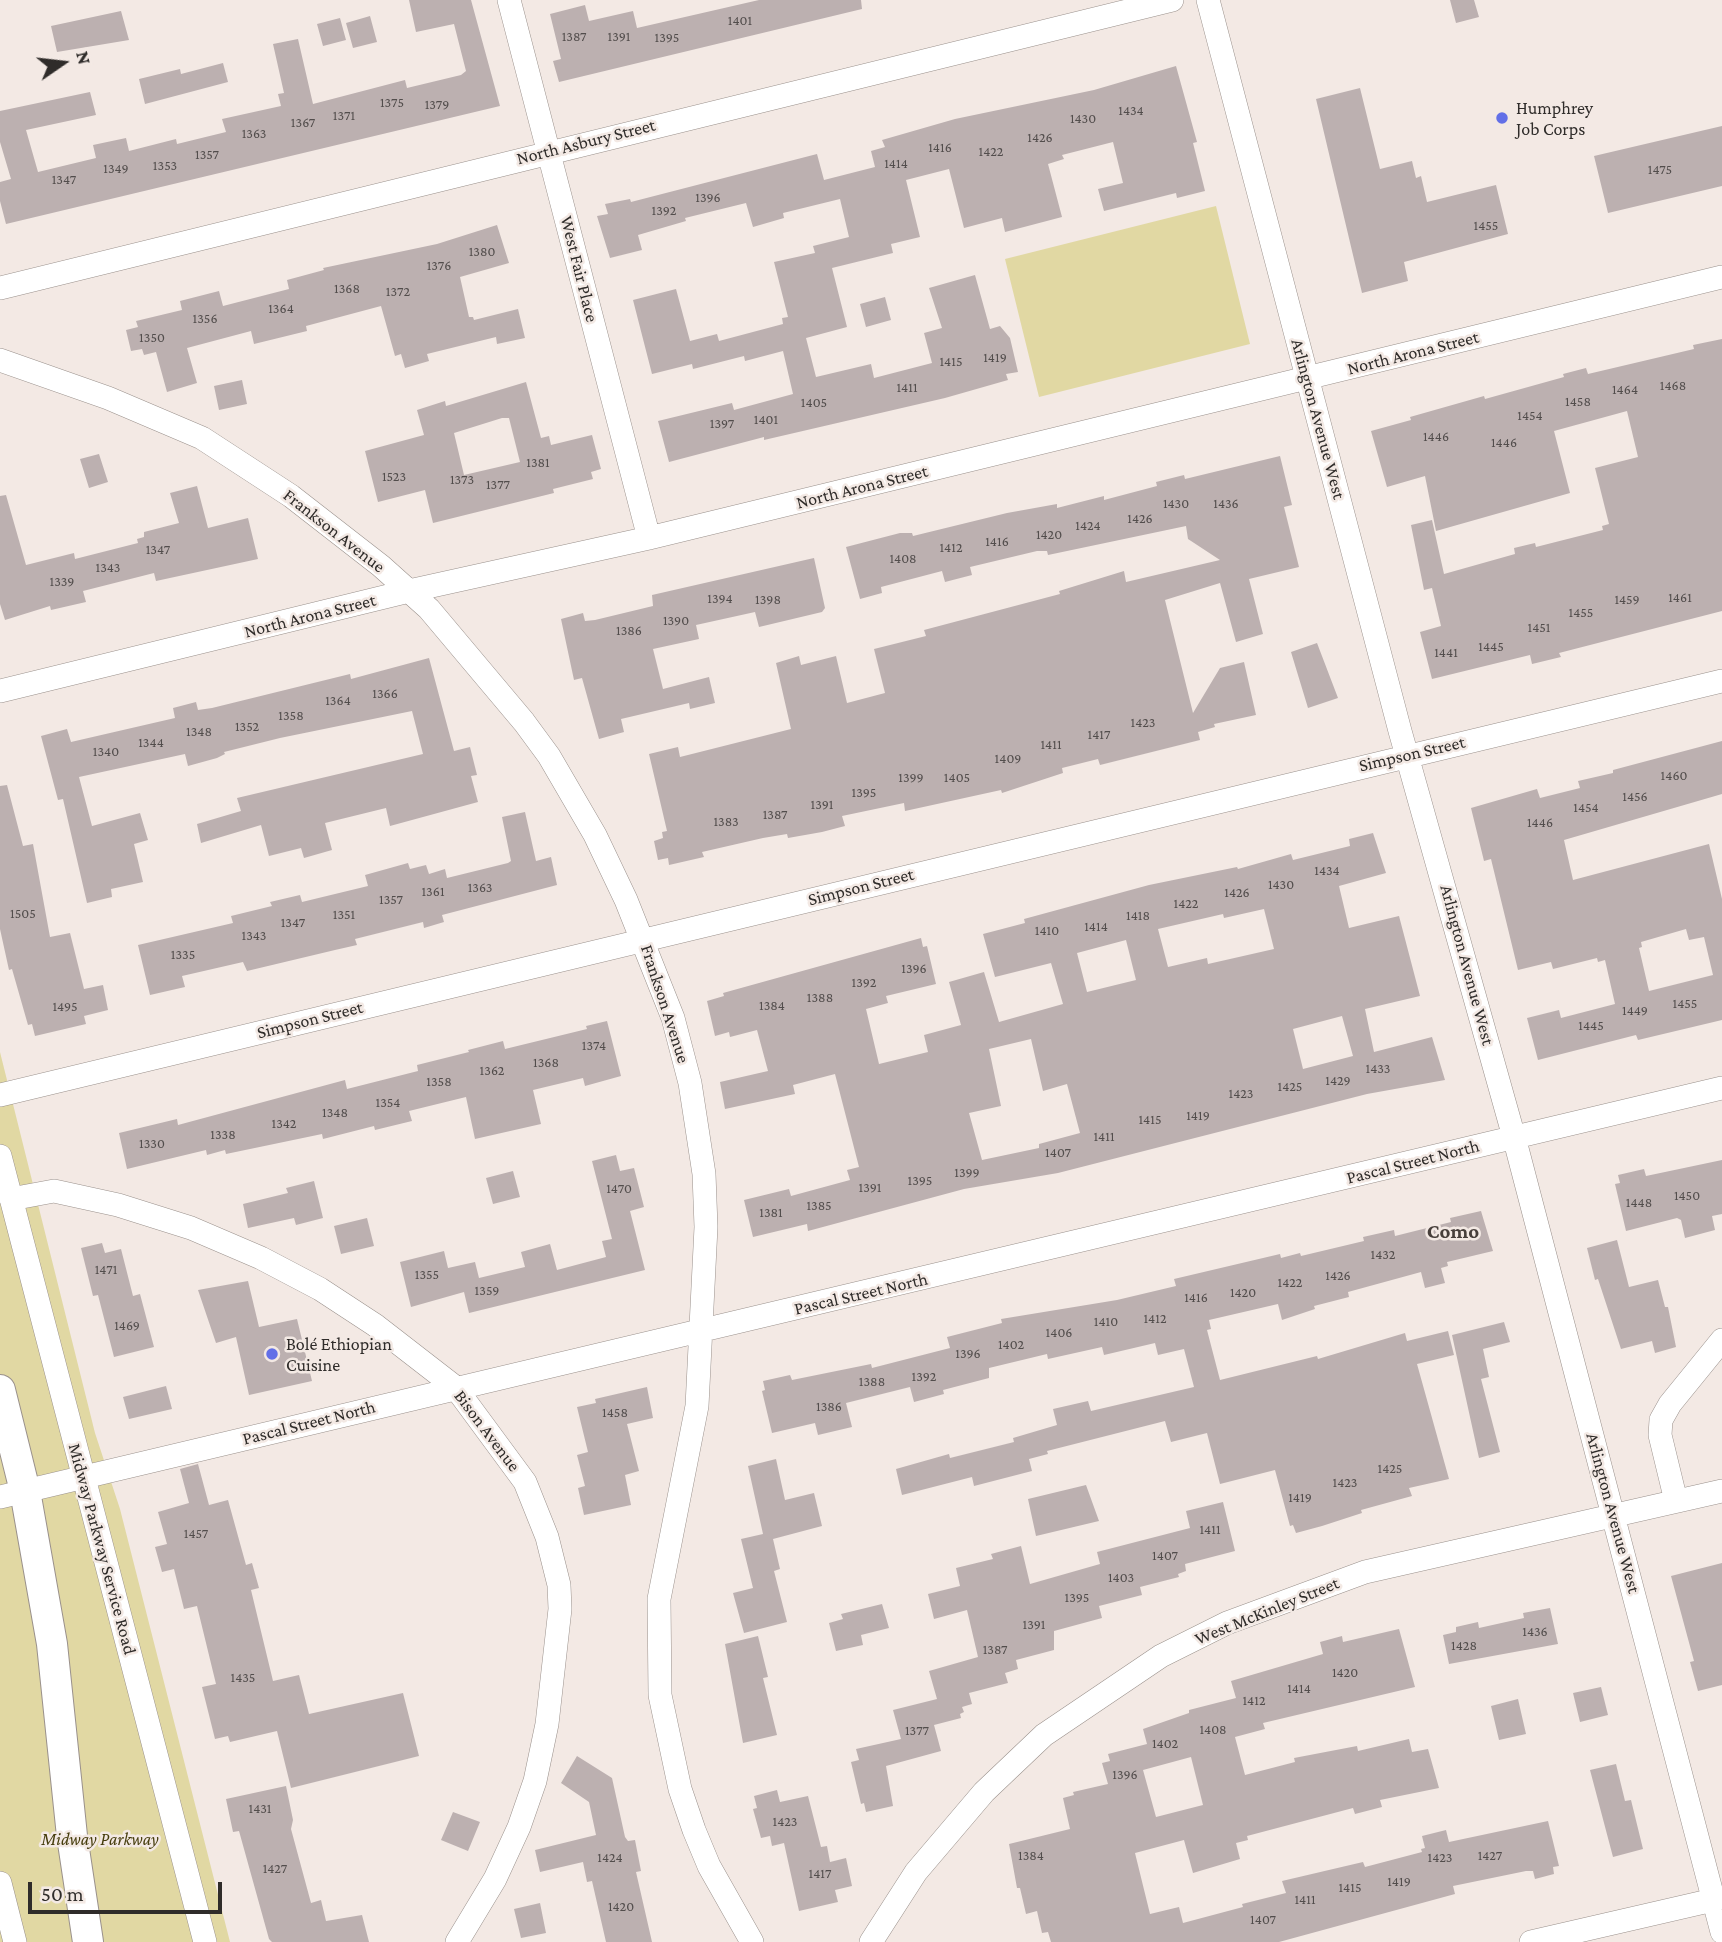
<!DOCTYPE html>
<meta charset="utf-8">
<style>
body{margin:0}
#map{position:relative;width:1722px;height:1942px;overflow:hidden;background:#f3e9e4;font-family:"Crimson Pro",serif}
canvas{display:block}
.north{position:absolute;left:28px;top:28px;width:70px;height:70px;-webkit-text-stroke:5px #f3e9e4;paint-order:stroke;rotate:76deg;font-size:19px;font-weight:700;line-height:28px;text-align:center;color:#2f2c2a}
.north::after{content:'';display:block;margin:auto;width:24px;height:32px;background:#2f2c2a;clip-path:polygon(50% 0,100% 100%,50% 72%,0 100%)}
.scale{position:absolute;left:28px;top:1882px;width:194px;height:32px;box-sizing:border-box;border:4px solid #2f2c2a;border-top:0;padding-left:9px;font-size:21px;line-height:24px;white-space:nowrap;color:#2f2c2a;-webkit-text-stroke:5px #f3e9e4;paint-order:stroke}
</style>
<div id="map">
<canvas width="1722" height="1942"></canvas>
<div class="north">N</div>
<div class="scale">50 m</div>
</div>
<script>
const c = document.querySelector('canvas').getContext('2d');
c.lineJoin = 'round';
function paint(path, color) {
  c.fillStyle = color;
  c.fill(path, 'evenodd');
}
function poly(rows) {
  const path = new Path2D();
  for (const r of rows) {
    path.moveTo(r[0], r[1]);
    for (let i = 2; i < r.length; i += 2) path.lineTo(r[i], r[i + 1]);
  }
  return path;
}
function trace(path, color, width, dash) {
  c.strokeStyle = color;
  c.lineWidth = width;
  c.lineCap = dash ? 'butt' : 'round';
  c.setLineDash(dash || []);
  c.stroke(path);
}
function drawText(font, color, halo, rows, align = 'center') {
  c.font = font + ' "Crimson Pro",serif';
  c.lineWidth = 5;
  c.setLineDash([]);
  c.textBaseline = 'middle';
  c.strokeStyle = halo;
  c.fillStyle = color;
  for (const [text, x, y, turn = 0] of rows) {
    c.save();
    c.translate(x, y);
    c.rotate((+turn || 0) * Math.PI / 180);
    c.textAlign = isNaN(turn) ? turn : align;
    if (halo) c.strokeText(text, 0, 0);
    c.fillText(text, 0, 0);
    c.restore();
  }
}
const green = poly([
 [1216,206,1250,344,1039,397,1005,259],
 [0,1052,95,1433,120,1509,230,1942,0,1942]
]);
const building = poly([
 [409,0,471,0,500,106,6,224,0,201,0,182,11,179,0,142,0,111,90,92,96,115,26,130,38,172,96,158,93,145,126,138,129,151,176,139,177,144,226,132,222,119,281,106,278,94,284,93,273,44,298,39,313,104,405,80,407,88,461,75,466,71,454,24,416,32],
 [759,0,861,0,862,9,559,82,553,61,561,59,550,14,585,5,589,21,633,11,637,28],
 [1450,0,1474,0,1479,17,1456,23],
 [121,11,129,40,57,52,51,26],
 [370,16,377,42,353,48,346,23],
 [340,18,346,40,323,46,317,24],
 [223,63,228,82,145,104,139,79,180,69,181,74],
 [1176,66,1197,142,1193,143,1205,191,1177,198,1176,193,1104,211,1098,189,1123,183,1113,142,1062,155,1064,159,1048,164,1062,217,1005,232,1002,218,964,228,949,169,906,180,920,237,891,244,893,253,832,268,847,327,806,338,816,377,871,364,874,378,932,363,924,333,942,328,929,288,975,275,990,329,1000,326,1010,338,1018,372,1006,374,1008,380,945,398,764,440,764,437,669,462,658,421,732,403,734,410,793,394,783,351,745,361,744,356,693,369,692,364,652,374,633,300,676,289,690,341,717,334,719,341,783,324,782,318,788,317,774,262,815,253,813,246,849,237,840,199,783,213,784,218,753,227,746,203,685,218,686,221,638,235,642,250,610,258,597,216,608,214,605,204,630,199,631,202,817,154,824,180,875,167,871,151,885,147,882,140,955,119,1094,90],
 [1360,88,1380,169,1412,161,1416,178,1421,176,1427,202,1496,185,1508,234,1404,262,1408,281,1362,293,1316,99],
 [1722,126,1722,186,1608,213,1594,156],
 [497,225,509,263,460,277,469,317,473,317,474,320,518,309,525,338,497,344,496,337,427,354,429,361,405,368,401,354,395,356,381,306,306,326,307,331,254,344,251,331,187,348,197,383,167,392,156,352,144,355,142,349,131,351,126,330,138,327,136,321,182,310,180,301,219,291,223,306,289,289,287,280,324,270,323,268,437,244],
 [885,297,891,320,866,327,860,304],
 [1722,339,1722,611,1559,653,1561,657,1532,664,1530,655,1432,679,1420,632,1441,626,1432,588,1424,590,1411,525,1432,520,1444,574,1515,554,1514,548,1535,543,1536,547,1603,530,1602,526,1609,524,1595,468,1638,457,1627,411,1554,431,1570,493,1436,531,1425,476,1387,487,1371,431,1411,420,1410,417,1484,396,1485,399,1564,377,1563,374,1586,368,1588,374,1694,349,1693,345],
 [242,380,247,404,219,410,214,386],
 [526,382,541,438,549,436,551,445,592,435,601,469,591,472,593,479,553,489,554,493,433,523,425,490,378,502,365,451,424,435,417,410,445,401,446,406],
 [502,418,509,418,520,462,464,475,454,433],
 [99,454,108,482,89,488,80,459],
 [1280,456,1292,505,1284,507,1299,567,1249,579,1263,634,1236,642,1220,583,1165,600,1193,713,1220,668,1244,662,1256,715,1214,724,1215,727,1198,732,1200,740,1100,765,1098,759,1062,768,1063,773,1002,793,1001,790,905,811,904,803,842,816,845,826,822,832,788,838,787,834,763,838,702,852,704,857,669,865,668,858,658,860,654,841,663,838,662,832,667,831,649,754,678,747,680,757,791,729,776,663,799,656,801,665,836,656,847,703,885,693,874,649,926,636,924,630,1060,594,1059,591,1124,571,1126,582,1220,560,1188,539,1186,526,1048,555,1047,551,1037,551,970,567,972,575,945,582,942,571,881,587,882,593,860,599,846,547,900,533,912,533,913,536,1007,513,1057,504,1057,508,1104,496,1104,500,1157,486,1156,482,1184,475,1185,479],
 [197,486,208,528,248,518,258,559,156,581,154,573,83,591,86,602,51,610,50,606,5,620,0,604,0,496,6,495,26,565,74,553,75,559,138,543,137,539,144,537,144,532,179,523,170,493],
 [814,558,825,608,822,612,759,627,755,612,696,625,699,639,653,649,663,689,709,677,715,703,690,709,689,703,621,719,624,732,599,739,582,678,574,680,561,619,583,613,585,621,595,620,653,606,652,595],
 [1317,643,1338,698,1308,708,1291,652],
 [429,658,454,751,470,747,477,775,471,776,478,802,390,826,386,808,325,823,332,850,304,858,301,848,269,856,261,825,201,843,197,824,241,811,237,798,423,754,412,711,280,738,224,752,225,754,217,758,188,766,185,754,79,777,92,826,140,813,148,840,134,844,143,882,111,889,112,897,87,903,63,799,58,800,41,736,67,729,71,742,175,718,173,708,196,702,198,710,212,708,350,674,351,679],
 [1722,741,1722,794,1564,840,1573,880,1709,844,1722,899,1722,1020,1638,1040,1636,1035,1538,1060,1527,1018,1559,1010,1561,1018,1615,1004,1605,960,1598,962,1597,958,1553,969,1551,962,1518,970,1491,859,1484,861,1471,808,1537,789,1540,798,1580,788,1578,781,1613,773,1613,770],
 [1686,929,1689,940,1704,937,1713,975,1649,991,1639,948,1642,947,1641,942],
 [7,785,23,846,33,844,50,937,70,933,84,989,103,985,108,1010,84,1016,86,1024,35,1036,32,1024,28,1025,12,969,9,970,0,929,0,786],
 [525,812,536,861,551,857,557,885,442,915,444,922,424,928,423,922,355,939,357,945,335,950,247,971,243,962,182,976,185,987,150,995,138,945,233,923,231,916,272,906,270,902,300,895,302,902,368,886,365,875,408,863,410,869,426,865,429,874,445,869,447,878,508,863,511,861,502,817],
 [1373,833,1386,873,1339,886,1349,928,1399,916,1420,996,1365,1009,1374,1052,1432,1037,1445,1080,1367,1094,1058,1173,964,1189,808,1231,807,1224,753,1237,744,1200,789,1189,791,1196,850,1180,847,1170,859,1167,835,1074,793,1085,795,1094,725,1109,720,1082,768,1071,757,1030,730,1037,729,1032,715,1036,707,1001,724,996,723,993,921,938,923,947,927,946,936,984,886,996,888,1003,866,1009,879,1064,928,1052,924,1035,961,1025,949,982,984,972,999,1022,1063,1004,1051,963,995,977,983,934,1025,923,1024,919,1149,885,1237,867,1238,869,1291,854,1293,860,1350,846,1349,839],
 [1264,909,1274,949,1208,964,1207,958,1168,967,1158,929,1223,914,1224,918],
 [1126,940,1136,980,1087,992,1077,953],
 [1342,1016,1353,1056,1303,1069,1293,1029],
 [1031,1039,1043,1091,1067,1084,1080,1133,1039,1144,1039,1148,982,1160,969,1113,1001,1106,989,1049],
 [607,1021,621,1076,585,1086,583,1078,533,1090,541,1124,475,1139,466,1097,409,1111,412,1121,375,1130,374,1126,323,1139,322,1134,226,1154,225,1150,207,1155,206,1150,127,1169,119,1133,177,1119,178,1125,345,1080,347,1089,418,1071,417,1065,469,1052,468,1050,503,1041,505,1049,587,1029,586,1026],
 [616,1155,620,1171,634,1168,644,1207,630,1211,645,1270,469,1313,464,1292,411,1307,400,1262,444,1251,448,1268,475,1262,479,1278,525,1267,521,1252,550,1244,557,1270,606,1257,602,1241,612,1239,592,1161],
 [1722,1160,1722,1214,1712,1216,1715,1230,1685,1238,1681,1220,1677,1218,1626,1231,1615,1184,1620,1183,1618,1175,1644,1169,1646,1176],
 [513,1171,520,1197,493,1204,486,1178],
 [314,1181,323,1218,296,1225,294,1218,248,1228,243,1204,288,1193,286,1188],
 [1481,1211,1493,1251,1447,1262,1448,1266,1441,1268,1445,1283,1425,1288,1421,1272,1348,1292,1349,1297,1314,1306,1315,1309,1282,1320,1278,1304,1209,1320,1211,1329,1207,1330,1220,1380,1317,1356,1318,1359,1405,1333,1407,1341,1448,1331,1454,1355,1417,1364,1449,1479,1409,1488,1412,1496,1361,1510,1362,1513,1322,1526,1296,1533,1293,1525,1290,1526,1275,1470,1220,1484,1207,1433,1171,1442,1165,1421,1047,1451,1048,1454,1029,1459,1032,1471,974,1486,972,1477,902,1495,896,1469,949,1454,950,1458,1014,1442,1013,1438,1057,1425,1053,1409,1088,1401,1091,1411,1194,1387,1184,1349,1158,1355,1155,1343,1104,1355,1102,1347,1048,1359,1047,1354,989,1368,989,1378,943,1390,944,1394,914,1402,910,1387,846,1403,852,1427,818,1435,815,1423,772,1433,762,1391,765,1390,763,1381,790,1375,792,1380,871,1364,872,1368,950,1348,947,1337,1002,1323,1001,1319,1117,1300,1176,1286,1174,1279,1280,1254,1281,1258,1300,1253,1301,1256,1364,1241,1363,1237,1394,1230,1395,1236,1451,1222,1450,1218],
 [367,1218,374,1246,341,1254,334,1226],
 [1617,1240,1629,1287,1658,1280,1665,1307,1668,1307,1676,1347,1655,1353,1652,1341,1621,1349,1598,1279,1595,1280,1587,1248],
 [102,1243,105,1253,121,1249,133,1296,140,1294,154,1347,114,1357,98,1295,93,1296,81,1248],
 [248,1281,259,1327,297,1319,312,1381,249,1395,236,1337,216,1343,198,1290],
 [1504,1322,1510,1342,1483,1349,1489,1377,1481,1379,1500,1452,1479,1458,1452,1335],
 [166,1386,172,1409,129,1419,123,1397],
 [647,1387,653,1418,627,1424,639,1471,625,1475,631,1505,584,1515,578,1488,585,1486,577,1455,588,1452,577,1407,596,1403,595,1399],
 [776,1459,785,1500,814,1493,822,1526,773,1539,780,1569,774,1571,787,1622,744,1633,733,1593,753,1588,741,1539,763,1534,748,1466],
 [198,1464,209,1505,228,1500,246,1565,252,1563,259,1588,251,1590,273,1681,299,1675,309,1714,403,1693,419,1756,291,1788,277,1731,230,1742,228,1736,215,1739,202,1687,216,1684,197,1606,184,1609,174,1569,162,1572,155,1547,167,1544,158,1512,189,1503,180,1469],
 [1086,1485,1099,1521,1036,1536,1028,1499],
 [1223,1502,1235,1551,1185,1564,1186,1571,1178,1574,1179,1577,1140,1587,1142,1595,1099,1606,1102,1618,1054,1631,1054,1650,1016,1660,1018,1669,1005,1673,1008,1683,969,1693,972,1704,962,1707,964,1712,960,1714,961,1718,934,1725,941,1751,886,1766,893,1806,866,1812,864,1803,861,1804,851,1762,859,1760,856,1749,901,1739,893,1710,937,1699,929,1671,978,1657,967,1610,934,1619,928,1594,960,1586,956,1568,993,1559,991,1554,1021,1546,1030,1584,1100,1564,1097,1552,1190,1528,1186,1511],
 [1722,1563,1722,1685,1698,1691,1690,1662,1694,1661,1671,1576],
 [882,1604,889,1628,861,1635,863,1645,836,1651,829,1623,843,1619,841,1614],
 [1550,1608,1558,1644,1449,1664,1443,1635,1456,1632,1456,1627,1478,1622,1479,1628,1524,1618,1523,1613],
 [1399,1629,1415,1687,1263,1723,1265,1729,1235,1737,1245,1775,1295,1762,1294,1758,1357,1746,1358,1751,1409,1739,1412,1752,1428,1749,1439,1788,1380,1800,1382,1807,1355,1814,1353,1808,1247,1836,1248,1840,1236,1843,1240,1859,1193,1873,1184,1840,1135,1853,1150,1914,1179,1907,1183,1923,1243,1907,1242,1904,1286,1893,1282,1881,1363,1862,1365,1867,1422,1852,1421,1849,1425,1848,1422,1836,1446,1830,1449,1842,1548,1821,1559,1866,1553,1867,1554,1874,1535,1879,1533,1871,1526,1871,1453,1886,1455,1894,1279,1942,1051,1942,1048,1932,1042,1933,1037,1911,1026,1914,1020,1888,1017,1888,1009,1844,1070,1829,1063,1798,1074,1795,1073,1792,1108,1784,1102,1763,1110,1761,1108,1754,1147,1744,1143,1729,1189,1713,1189,1710,1236,1698,1231,1681,1323,1654,1320,1642,1342,1636,1343,1642],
 [1191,1757,1203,1805,1156,1817,1143,1770],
 [758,1636,768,1677,763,1678,777,1735,743,1743,725,1644],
 [1601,1687,1608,1715,1580,1722,1573,1693],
 [1518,1699,1526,1734,1499,1740,1491,1706],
 [577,1756,612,1778,625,1837,628,1841,635,1840,641,1871,636,1872,652,1942,606,1942,592,1881,587,1882,583,1862,540,1872,535,1850,596,1835,589,1802,561,1783],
 [1616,1764,1625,1801,1631,1800,1643,1849,1613,1857,1590,1770],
 [286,1786,293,1820,291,1829,311,1903,321,1900,326,1921,362,1915,369,1942,272,1942,269,1939,239,1831,233,1832,226,1799],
 [777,1790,780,1802,808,1796,821,1847,827,1846,830,1862,846,1858,852,1886,835,1890,838,1902,799,1911,784,1843,772,1846,770,1836,761,1838,753,1809,757,1808,754,1796],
 [453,1812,480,1822,468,1851,441,1840],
 [540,1903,546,1933,521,1938,514,1909]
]);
const minor = poly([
 [509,0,649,538],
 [1208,0,1400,731,1514,1137,1722,1932],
 [0,288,1172,0],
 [0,360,108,398,202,438,291,496,381,566,429,609,524,722,549,756,595,835,626,900,673,1018,690,1083,704,1174,706,1227,697,1406,659,1599,660,1695,680,1789,694,1830,709,1866,752,1942],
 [0,691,409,591,649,538,1722,277],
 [0,1095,1722,681],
 [0,1156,205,1942],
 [11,1199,54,1191,118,1205,191,1228,261,1258,320,1289,375,1325,455,1387,525,1482,547,1537,559,1585,560,1609,547,1724,535,1781,519,1827,495,1879,457,1942],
 [0,1497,1722,1088],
 [1676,1501,1660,1435,1661,1420,1670,1404,1722,1340],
 [0,1883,15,1942],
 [871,1942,916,1872,984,1792,1044,1735,1161,1656,1227,1623,1365,1572,1722,1491],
 [1531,1942,1722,1898]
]);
const tertiary = poly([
 [0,1390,25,1491,52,1644,72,1836,88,1942]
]);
const markers = [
 [1502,118,7,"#626fe7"],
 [272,1354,7,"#626fe7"]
];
const numberNames = [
 ["1401",740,21],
 ["1387",574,37],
 ["1391",619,37],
 ["1395",667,38],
 ["1375",392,103],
 ["1379",437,105],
 ["1434",1131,111],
 ["1371",344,116],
 ["1430",1083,119],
 ["1367",303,123],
 ["1363",254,134],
 ["1426",1040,138],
 ["1416",940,148],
 ["1422",991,152],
 ["1357",207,155],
 ["1414",896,164],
 ["1353",165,166],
 ["1349",116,169],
 ["1475",1660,170],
 ["1347",64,180],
 ["1396",708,198],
 ["1392",664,211],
 ["1455",1486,226],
 ["1380",482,252],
 ["1376",439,266],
 ["1368",347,289],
 ["1372",398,292],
 ["1364",281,309],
 ["1356",205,319],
 ["1350",152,338],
 ["1419",995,358],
 ["1415",951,362],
 ["1468",1673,386],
 ["1411",907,388],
 ["1464",1625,390],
 ["1458",1578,402],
 ["1405",814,403],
 ["1454",1530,416],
 ["1401",766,420],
 ["1397",722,424],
 ["1446",1436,437],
 ["1446",1504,443],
 ["1381",538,463],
 ["1523",394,477],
 ["1373",462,480],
 ["1377",498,485],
 ["1430",1176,504],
 ["1436",1226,504],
 ["1426",1140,519],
 ["1424",1088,526],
 ["1420",1049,535],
 ["1416",997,542],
 ["1412",951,548],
 ["1347",158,550],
 ["1408",903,559],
 ["1343",108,568],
 ["1339",62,582],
 ["1461",1680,598],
 ["1394",720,599],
 ["1398",768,600],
 ["1459",1627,600],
 ["1455",1581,613],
 ["1390",676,621],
 ["1451",1539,628],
 ["1386",629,631],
 ["1445",1491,647],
 ["1441",1446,653],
 ["1366",385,694],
 ["1364",338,701],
 ["1358",291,716],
 ["1423",1143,723],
 ["1352",247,727],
 ["1348",199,732],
 ["1417",1099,735],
 ["1344",151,743],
 ["1411",1051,745],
 ["1340",106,752],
 ["1409",1008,759],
 ["1460",1674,776],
 ["1399",911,778],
 ["1405",957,778],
 ["1395",864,793],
 ["1456",1635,797],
 ["1391",822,805],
 ["1454",1586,808],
 ["1387",775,815],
 ["1383",726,822],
 ["1446",1540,823],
 ["1434",1327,871],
 ["1430",1281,885],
 ["1363",480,888],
 ["1361",433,892],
 ["1426",1237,893],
 ["1357",391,900],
 ["1422",1186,904],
 ["1505",23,914],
 ["1351",344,915],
 ["1418",1138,916],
 ["1347",293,923],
 ["1414",1096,927],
 ["1410",1047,931],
 ["1343",254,936],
 ["1335",183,955],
 ["1396",914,969],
 ["1392",864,983],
 ["1388",820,998],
 ["1455",1685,1004],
 ["1384",772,1006],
 ["1495",65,1007],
 ["1449",1635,1011],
 ["1445",1591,1026],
 ["1374",594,1046],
 ["1368",546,1063],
 ["1433",1378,1069],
 ["1362",492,1071],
 ["1429",1338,1081],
 ["1358",439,1082],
 ["1425",1290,1087],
 ["1423",1241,1094],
 ["1354",388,1103],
 ["1348",335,1113],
 ["1419",1198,1116],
 ["1415",1150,1120],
 ["1342",284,1124],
 ["1338",223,1135],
 ["1411",1104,1137],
 ["1330",152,1144],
 ["1407",1058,1153],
 ["1399",967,1173],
 ["1395",920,1181],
 ["1391",870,1188],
 ["1470",619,1189],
 ["1450",1687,1196],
 ["1448",1639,1203],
 ["1385",819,1206],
 ["1381",771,1213],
 ["1432",1383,1255],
 ["1471",106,1270],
 ["1355",427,1275],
 ["1426",1338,1276],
 ["1422",1290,1283],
 ["1359",487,1291],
 ["1420",1243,1293],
 ["1416",1196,1298],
 ["1412",1155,1319],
 ["1410",1106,1322],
 ["1469",127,1326],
 ["1406",1059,1333],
 ["1402",1011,1345],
 ["1396",968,1354],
 ["1392",924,1377],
 ["1388",872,1382],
 ["1386",829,1407],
 ["1458",615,1413],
 ["1425",1390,1469],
 ["1423",1345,1483],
 ["1419",1300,1498],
 ["1411",1210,1530],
 ["1457",196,1534],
 ["1407",1165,1556],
 ["1403",1121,1578],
 ["1395",1077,1598],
 ["1391",1034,1625],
 ["1436",1535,1632],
 ["1428",1464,1646],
 ["1387",995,1650],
 ["1420",1345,1673],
 ["1435",243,1678],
 ["1414",1299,1689],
 ["1412",1254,1701],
 ["1408",1213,1730],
 ["1377",917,1731],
 ["1402",1165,1744],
 ["1396",1125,1775],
 ["1431",260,1809],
 ["1423",785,1822],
 ["1384",1031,1856],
 ["1427",1490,1856],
 ["1424",610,1858],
 ["1423",1440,1858],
 ["1427",275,1869],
 ["1417",820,1874],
 ["1419",1399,1882],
 ["1415",1350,1888],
 ["1411",1305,1900],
 ["1420",621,1907],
 ["1407",1263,1920]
];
const poiNames = [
 ["Humphrey",1516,108],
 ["Job Corps",1516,129],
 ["Bolé Ethiopian",286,1344],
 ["Cuisine",286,1365]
];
const streetNames = [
 ["North Asbury Street",586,142,-14],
 ["West Fair Place",579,269,76],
 ["North Arona Street",1413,353,-14],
 ["Arlington Avenue West",1318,419,75],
 ["North Arona Street",862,487,-14],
 ["Frankson Avenue",334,531,38],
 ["North Arona Street",310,616,-14],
 ["Simpson Street",1412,754,-13],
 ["Simpson Street",861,887,-14],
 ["Arlington Avenue West",1467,965,75],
 ["Frankson Avenue",665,1004,72],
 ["Simpson Street",310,1020,-14],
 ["Pascal Street North",1413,1162,-14],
 ["Pascal Street North",861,1294,-13],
 ["Pascal Street North",309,1423,-14],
 ["Bison Avenue",487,1431,53],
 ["Arlington Avenue West",1613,1513,75],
 ["Midway Parkway Service Road",102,1549,75],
 ["West McKinley Street",1267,1611,-22]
];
const parkNames = [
 ["Midway Parkway",100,1839]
];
const quarterNames = [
 ["Como",1453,1232]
];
paint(green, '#e1d8a3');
paint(building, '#bcb0b0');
trace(minor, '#9a918c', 24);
trace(tertiary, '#9a918c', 32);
trace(minor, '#fff', 23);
trace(tertiary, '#fff', 30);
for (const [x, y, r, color] of markers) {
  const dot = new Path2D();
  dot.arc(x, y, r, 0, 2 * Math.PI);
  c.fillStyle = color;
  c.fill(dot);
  trace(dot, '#f3e9e4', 2.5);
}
drawText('14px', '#524d4c', null, numberNames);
drawText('18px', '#2f2c2a', '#f3e9e4', poiNames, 'left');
drawText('18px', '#2f2c2a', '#f3e9e4', streetNames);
drawText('italic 18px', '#473e0e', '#f3e9e4', parkNames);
drawText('bold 21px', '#473f3b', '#f3e9e4', quarterNames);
</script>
